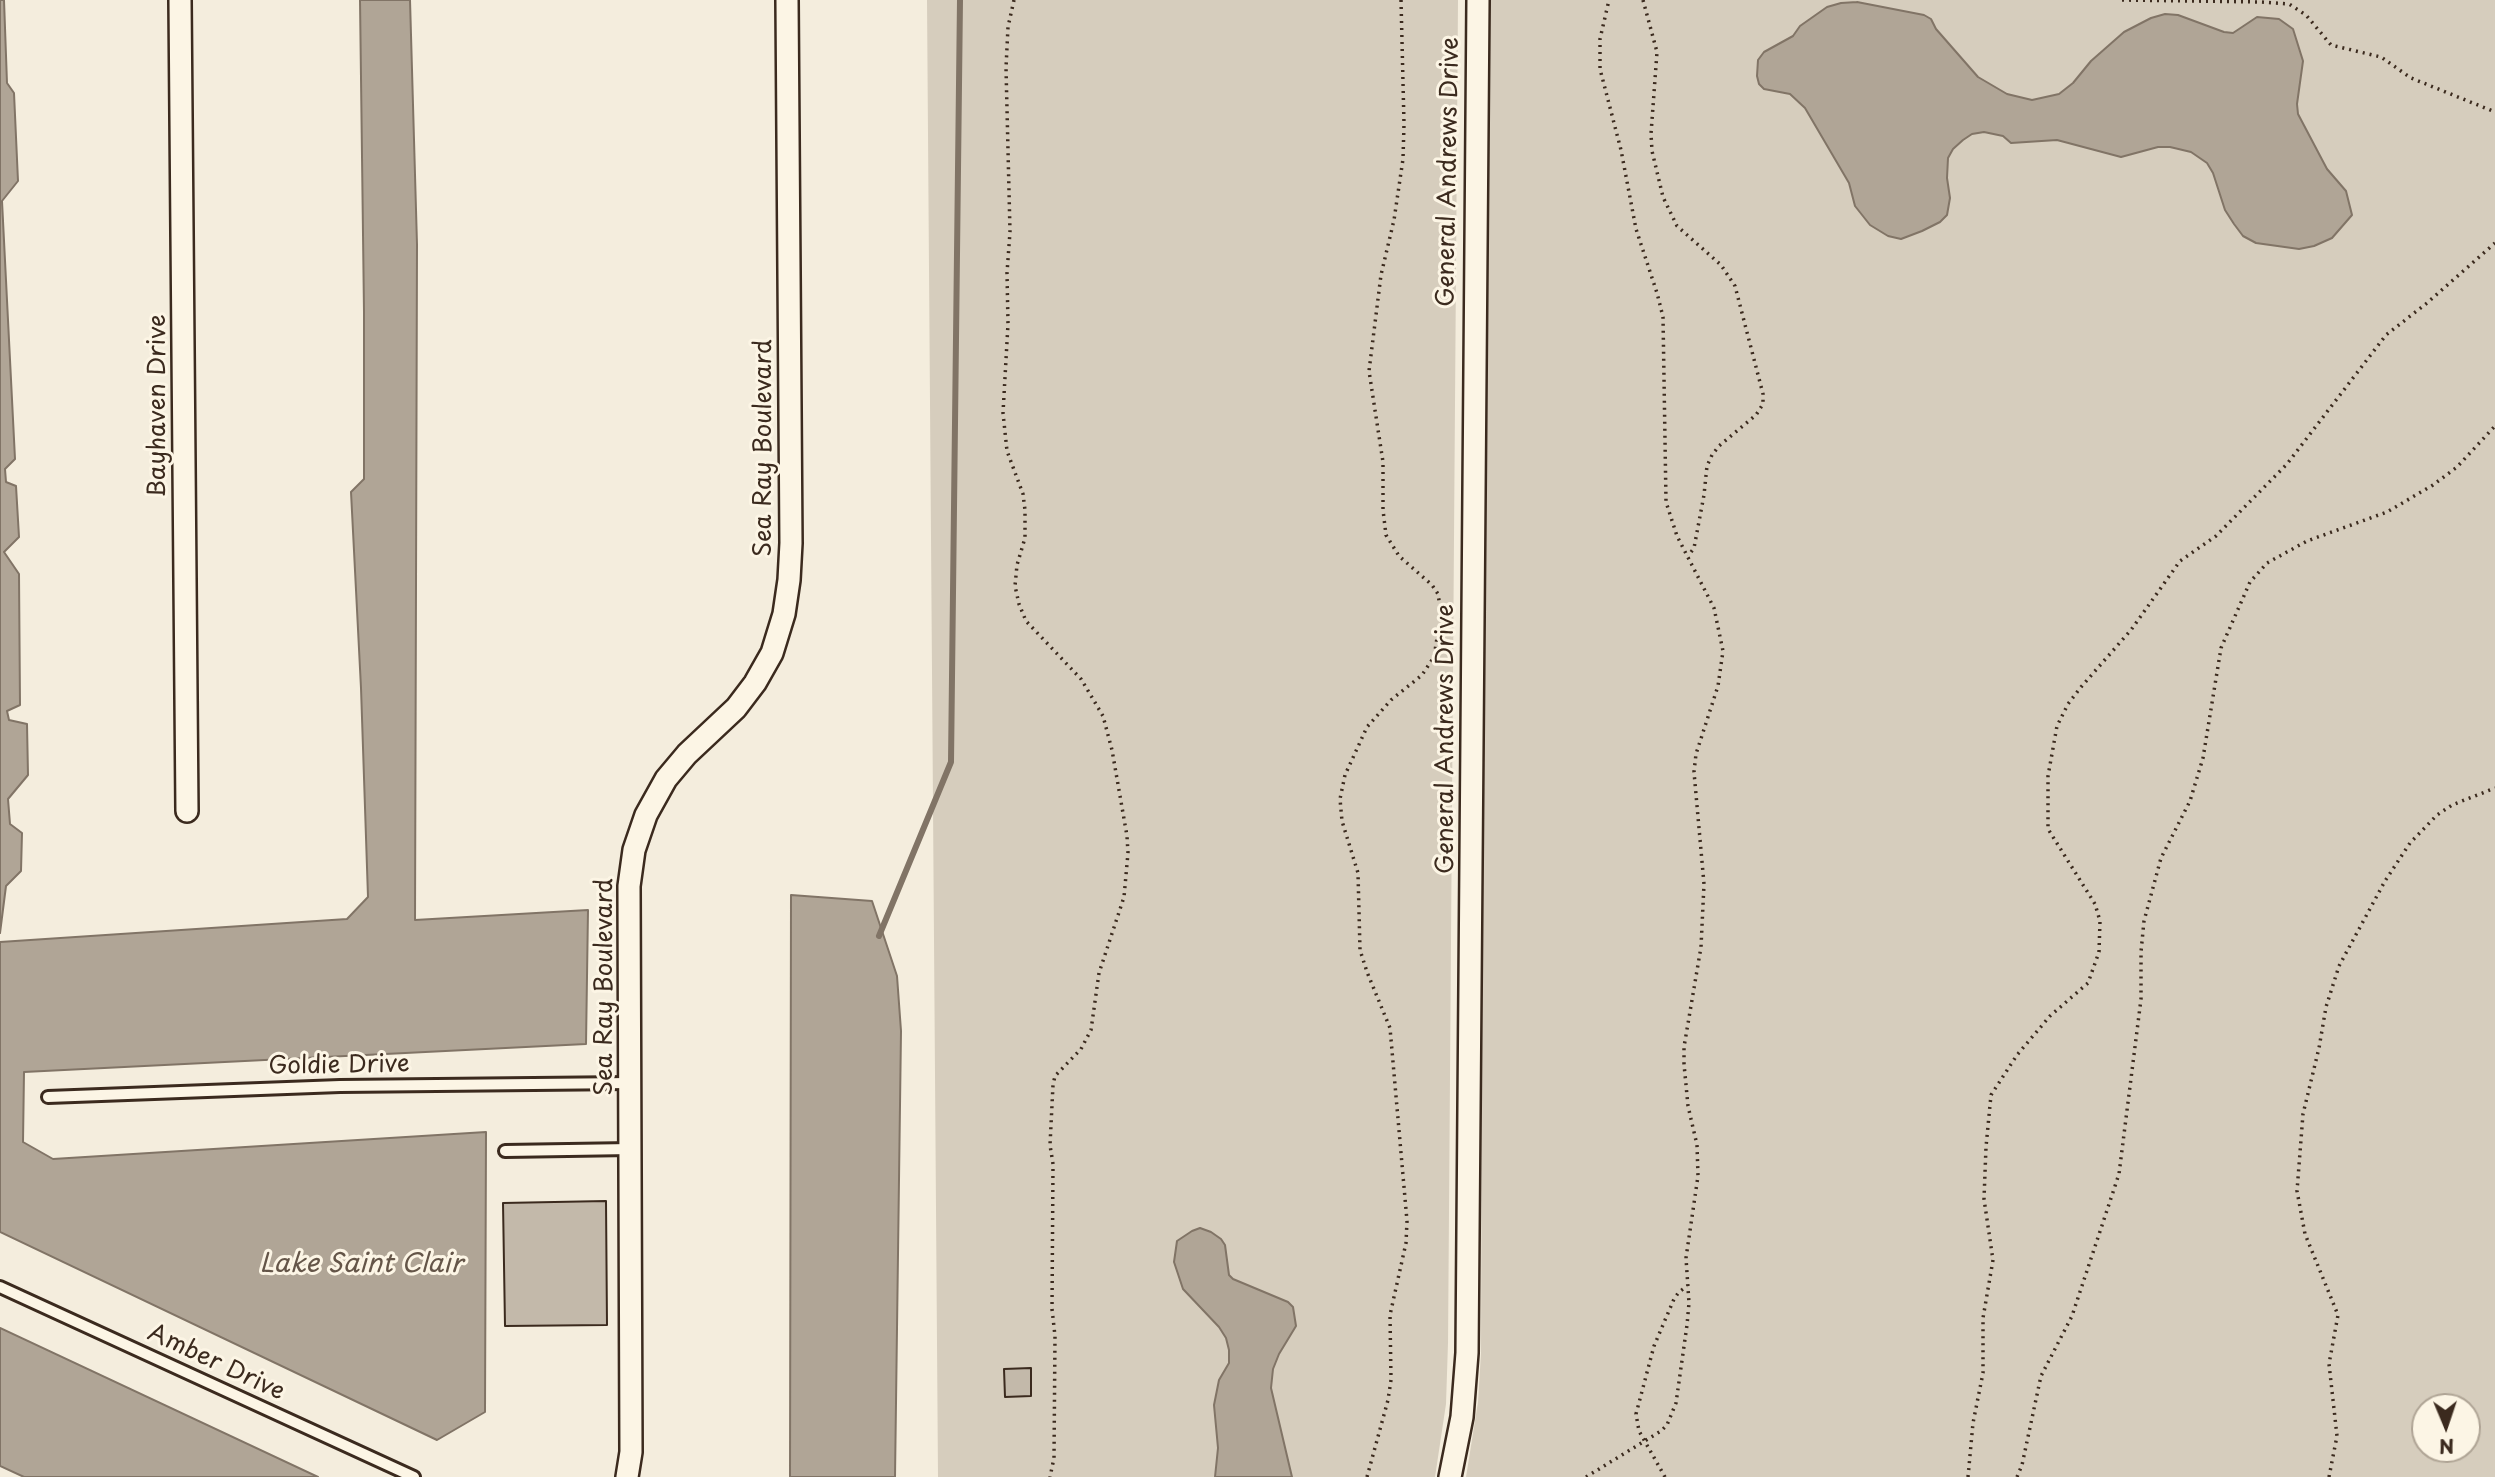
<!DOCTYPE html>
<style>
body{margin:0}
#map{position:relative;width:2495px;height:1477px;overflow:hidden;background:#f4eddd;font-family:"Playpen Sans",sans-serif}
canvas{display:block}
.north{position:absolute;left:2411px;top:1393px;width:70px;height:70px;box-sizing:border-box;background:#fcf5e5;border:2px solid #afa495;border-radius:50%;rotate:178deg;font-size:19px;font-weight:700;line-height:28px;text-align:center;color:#3b2a1e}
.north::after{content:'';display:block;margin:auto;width:24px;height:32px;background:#3b2a1e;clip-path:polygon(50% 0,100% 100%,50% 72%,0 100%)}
</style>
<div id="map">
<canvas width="2495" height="1477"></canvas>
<div class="north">N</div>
</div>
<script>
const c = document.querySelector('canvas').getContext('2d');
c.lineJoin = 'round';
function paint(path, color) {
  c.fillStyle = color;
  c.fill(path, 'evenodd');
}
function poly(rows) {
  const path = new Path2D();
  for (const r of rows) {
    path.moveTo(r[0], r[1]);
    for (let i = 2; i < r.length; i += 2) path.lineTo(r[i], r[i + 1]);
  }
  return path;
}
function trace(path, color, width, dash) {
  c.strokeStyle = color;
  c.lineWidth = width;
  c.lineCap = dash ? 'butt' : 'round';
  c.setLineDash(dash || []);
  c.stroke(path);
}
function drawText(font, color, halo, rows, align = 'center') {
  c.font = font + ' "Playpen Sans",sans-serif';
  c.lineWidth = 6;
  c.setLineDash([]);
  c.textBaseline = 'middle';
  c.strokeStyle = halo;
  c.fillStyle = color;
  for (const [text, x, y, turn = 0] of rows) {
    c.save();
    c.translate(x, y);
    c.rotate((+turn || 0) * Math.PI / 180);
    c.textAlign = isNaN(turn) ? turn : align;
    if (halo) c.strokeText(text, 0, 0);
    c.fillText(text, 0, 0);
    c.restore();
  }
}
const green = poly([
 [927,0,1458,0,1448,1343,1446,1404,1435,1477,938,1477],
 [1489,0,2495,0,2495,1477,1466,1477,1478,1402,1481,1353,1483,667],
 [2425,1407,2467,1407,2467,1449,2425,1449]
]);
const water = poly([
 [0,0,4,0,7,83,14,93,18,181,2,201,15,459,5,469,6,482,16,486,19,537,4,552,19,574,20,705,7,711,9,720,27,724,28,775,8,799,10,824,22,833,21,871,6,886,0,933,0,0],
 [360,0,410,0,417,244,415,920,588,910,586,1044,24,1072,23,1142,53,1159,486,1132,485,1412,437,1440,0,1232,0,942,347,919,368,897,361,688,351,492,364,479,364,312,360,0],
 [1857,2,1924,15,1931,19,1936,29,1978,77,2007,94,2032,100,2059,94,2073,83,2091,61,2124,32,2151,18,2165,14,2178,15,2224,32,2233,33,2257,17,2279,19,2293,29,2303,61,2297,104,2298,114,2327,169,2346,191,2352,215,2332,238,2314,246,2299,249,2256,243,2243,236,2234,224,2225,210,2213,173,2207,163,2191,152,2170,147,2158,147,2121,157,2057,140,2011,143,2003,136,1984,132,1972,134,1963,140,1953,149,1948,158,1947,178,1950,198,1947,215,1940,222,1922,231,1901,239,1888,236,1870,225,1855,206,1849,183,1805,108,1790,94,1764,89,1759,84,1757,76,1758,60,1764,52,1793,36,1800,26,1827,7,1841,3,1857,2],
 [791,895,872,901,897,976,901,1031,895,1477,790,1477,791,895],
 [1200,1228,1211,1232,1221,1239,1225,1245,1229,1275,1233,1279,1288,1302,1293,1307,1296,1326,1279,1354,1273,1369,1271,1388,1292,1477,1215,1477,1218,1448,1214,1405,1219,1380,1229,1363,1229,1350,1226,1338,1219,1327,1183,1289,1174,1262,1177,1241,1192,1231,1200,1228],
 [0,1328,318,1477,24,1477,0,1466,0,1328]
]);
const stream = poly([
 [879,936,951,762,960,0]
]);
const building = poly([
 [606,1201,607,1325,505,1326,503,1203,606,1201],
 [1031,1368,1031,1396,1005,1397,1004,1369,1031,1368]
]);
const path = poly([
 [1014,0,1008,27,1006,68,1010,232,1007,273,1008,324,1003,413,1007,451,1023,494,1025,510,1025,538,1017,565,1015,586,1019,604,1026,621,1081,679,1103,716,1112,750,1127,836,1128,853,1124,897,1099,973,1091,1030,1081,1049,1055,1076,1053,1085,1050,1145,1053,1164,1052,1309,1055,1336,1054,1458,1050,1477],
 [1643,0,1657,52,1651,134,1652,151,1663,197,1677,226,1721,265,1735,286,1763,394,1763,404,1756,415,1719,446,1712,455,1707,466,1704,495,1694,548,1688,556],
 [2122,0,2261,2,2289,4,2306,15,2331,45,2381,57,2411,78,2495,112],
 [1367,1477,1388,1400,1391,1380,1390,1315,1406,1243,1407,1221,1390,1028,1367,972,1360,950,1358,873,1342,821,1340,799,1345,775,1367,727,1391,700,1422,675,1434,657,1441,613,1438,594,1432,585,1399,556,1386,535,1383,510,1383,462,1369,371,1381,275,1394,220,1403,159,1404,124,1401,0],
 [1586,1477,1661,1431,1667,1425,1676,1403,1687,1325,1689,1303,1686,1258,1698,1176,1697,1145,1688,1106,1684,1064,1684,1047,1701,947,1704,884,1694,772,1696,754,1718,686,1723,651,1714,608,1677,536,1666,502,1663,317,1657,293,1636,229,1621,150,1600,69,1600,39,1609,0],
 [1665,1477,1639,1431,1636,1414,1654,1346,1674,1299,1679,1292,1687,1286],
 [1968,1477,1973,1423,1983,1373,1983,1318,1993,1260,1984,1199,1986,1147,1991,1095,2017,1055,2050,1016,2088,983,2099,952,2100,921,2095,904,2048,829,2048,776,2057,726,2068,704,2081,687,2131,630,2180,561,2216,536,2287,464,2386,335,2427,303,2495,243],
 [2017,1477,2022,1465,2041,1376,2072,1316,2119,1174,2141,999,2141,952,2144,921,2161,858,2190,801,2203,758,2221,648,2250,582,2267,563,2307,541,2387,512,2433,485,2457,467,2495,426],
 [2329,1477,2337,1436,2329,1364,2338,1315,2305,1234,2297,1191,2303,1114,2319,1048,2326,1007,2339,966,2385,881,2410,843,2437,815,2452,805,2495,788]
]);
const lane = poly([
 [48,1097,340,1086,630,1083],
 [505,1151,631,1149],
 [0,1287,414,1477]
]);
const street = poly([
 [180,0,187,811],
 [627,1477,631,1452,629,886,634,850,646,815,666,779,687,754,736,708,755,683,772,653,784,614,789,580,791,543,787,0],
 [1450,1477,1462,1417,1467,1353,1478,0]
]);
const streetNames = [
 ["General Andrews Drive",1449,172,-89],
 ["Bayhaven Drive",158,406,-90],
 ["Sea Ray Boulevard",764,448,-90],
 ["General Andrews Drive",1446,739,-90],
 ["Sea Ray Boulevard",605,987,-90],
 ["Goldie Drive",339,1066,-1],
 ["Amber Drive",216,1363,25]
];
const waterNames = [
 ["Lake Saint Clair",361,1265]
];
paint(green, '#d6cdbd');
paint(water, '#b0a596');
trace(water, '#817466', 2);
trace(stream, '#817466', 6);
paint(building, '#c3b9aa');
trace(building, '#3b2a1e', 2);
trace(lane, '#3b2a1e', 16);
trace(street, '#3b2a1e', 26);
trace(path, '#3b2a1e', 3.5, [2, 5]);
trace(lane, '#fcf5e5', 10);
trace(street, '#fcf5e5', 21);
drawText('24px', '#3b2a1e', '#fcf5e5', streetNames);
drawText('italic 26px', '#645548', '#fcf5e5', waterNames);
</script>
